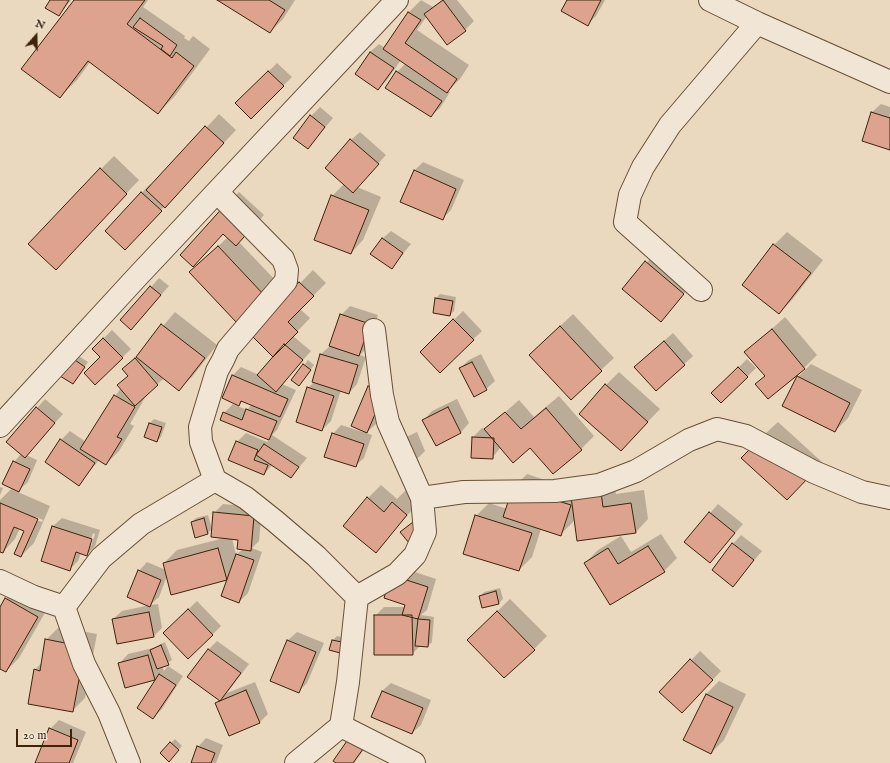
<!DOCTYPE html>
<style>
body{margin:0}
#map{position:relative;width:890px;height:763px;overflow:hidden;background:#ead8bf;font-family:"IM FELL English",serif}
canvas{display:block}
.north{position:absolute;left:16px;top:16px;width:40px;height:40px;-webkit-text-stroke:3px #f1e6d5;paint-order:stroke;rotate:20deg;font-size:11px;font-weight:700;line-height:16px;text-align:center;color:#3c2309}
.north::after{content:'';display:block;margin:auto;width:14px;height:18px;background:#3c2309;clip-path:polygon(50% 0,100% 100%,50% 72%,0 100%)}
.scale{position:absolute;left:16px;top:729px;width:56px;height:18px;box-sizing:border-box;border:2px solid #3c2309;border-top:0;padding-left:5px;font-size:12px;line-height:14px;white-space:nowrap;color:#3c2309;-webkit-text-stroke:3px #f1e6d5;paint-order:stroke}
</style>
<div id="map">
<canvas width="890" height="763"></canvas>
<div class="north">N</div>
<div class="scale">20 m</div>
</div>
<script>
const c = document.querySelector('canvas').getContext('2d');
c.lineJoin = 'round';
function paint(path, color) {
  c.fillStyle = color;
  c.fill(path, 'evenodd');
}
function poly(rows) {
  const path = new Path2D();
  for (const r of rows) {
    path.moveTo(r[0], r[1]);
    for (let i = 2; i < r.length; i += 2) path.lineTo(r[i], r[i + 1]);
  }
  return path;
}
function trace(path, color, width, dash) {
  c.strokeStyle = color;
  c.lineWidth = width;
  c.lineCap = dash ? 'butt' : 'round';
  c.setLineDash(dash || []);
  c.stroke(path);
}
const shadow = poly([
 [51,0,71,0,59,15],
 [75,0,148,0,143,7,185,36,184,38,189,41,193,36,210,49,175,96,158,113,90,62,77,80,60,97],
 [218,0,295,0,283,19,270,32],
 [421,0,433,7,442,0,457,0,474,21,465,30,427,16,417,30,469,65,460,79,448,91,450,92,440,108,431,116,397,72,406,63,401,60,387,80,378,89,370,52,379,44,385,48,409,12],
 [568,0,605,0,596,16,587,25],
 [277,63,292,77,251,118,237,103],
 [881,104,890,107,890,149,863,140,872,112],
 [320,107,333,118,308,148,311,116],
 [219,114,236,130,133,240,106,231,150,184,152,186],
 [360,132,386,155,357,187,381,197,363,240,351,253,332,196,344,184,351,140],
 [114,156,139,180,68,255,101,169],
 [423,162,464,180,451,210,442,219,414,171],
 [239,192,264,215,239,242,277,282,264,295,203,260,228,237,224,233,226,205],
 [391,231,411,244,391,268,382,239],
 [787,232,823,260,792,300,779,313,774,245],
 [659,249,696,280,661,320,623,289],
 [313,270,326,283,300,309,310,318,293,336,311,351,282,384,296,390,277,430,272,435,307,458,291,477,272,465,264,474,237,442,246,433,267,442,270,439,221,419,224,413,233,404,247,410,252,404,243,401,239,405,232,376,241,367,259,375,286,345,251,333],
 [159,278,169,286,131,329,122,320],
 [440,294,456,297,454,311,450,315,436,298],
 [350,306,378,315,368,347,360,355,366,357,357,384,349,393,341,390,331,421,322,430,308,388,314,382,321,354,330,346,341,315],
 [463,311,482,331,440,371,421,352],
 [175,312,217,345,192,377,179,389,164,378,147,394,130,424,134,426,119,451,106,464,99,460,79,484,46,462,61,440,70,431,86,442,129,375,123,369,139,354],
 [573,314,614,358,601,370,543,342],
 [785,317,817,355,804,368,757,384,766,375,746,352],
 [112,330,131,349,95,384,101,357,93,349],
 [673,333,693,356,656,390,644,358],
 [481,354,495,381,486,389,460,368,469,360],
 [77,355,88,362,73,383,62,375],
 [747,359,756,368,721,402,713,393],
 [308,360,314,365,299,385,293,380],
 [811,364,862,390,848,418,835,431,798,377],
 [619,372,660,409,621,450,606,385],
 [377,378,392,384,376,424,366,433,372,435,364,458,355,466,333,434,341,425,363,432,369,386],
 [559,396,594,436,581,449,530,446,501,447,492,458,472,457,473,437,482,428,486,429,519,400,534,417],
 [45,399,63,414,26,455,37,460,28,482,19,490,14,462,21,454,37,408],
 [457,399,469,423,461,432,436,444,424,420,432,411],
 [154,419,166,423,161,437,157,441,145,437,150,423],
 [778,422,822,462,799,486,765,434],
 [417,432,425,451,416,460,400,440],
 [613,473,616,494,644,490,648,519,636,532,575,517,573,522,560,535,541,529,532,557,519,570,476,516,489,503,507,509,514,487,527,474,572,489],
 [381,485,397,499,406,490,419,502,376,551,368,498],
 [0,487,3,488,0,495],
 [11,489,50,506,34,543,21,556,26,530,20,528,15,539,3,552,0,551,0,500],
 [36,517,43,520,42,522,36,520],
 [223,504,262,508,259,541,252,548,262,552,248,593,239,602,229,576,226,579,167,576,159,597,150,605,158,604,162,628,154,636,113,619,122,611,150,605,139,571,147,562,166,570,164,563,177,550,224,538,214,513],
 [232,538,239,539,243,549,236,555],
 [718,504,743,524,710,562,685,542],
 [208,515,212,529,207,534,192,522,196,518],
 [62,518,100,530,95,546,87,555,81,553,78,561,70,569,43,561,53,526],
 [93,533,95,534,91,546,89,546],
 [661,534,677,558,664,571,585,563,598,550,621,536,631,552],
 [741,535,762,551,733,585,733,544],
 [400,567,436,579,427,610,421,615,434,617,432,642,428,646,421,645,412,654,375,616,384,607,406,607],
 [19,586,50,604,19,658,6,671,0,667,0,609,6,599],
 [500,588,503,599,499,603,483,607,480,596,484,592],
 [510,599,547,636,534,649,481,627],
 [197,601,221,626,212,635,173,624],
 [59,627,97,634,85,698,72,711,35,670,42,662,46,640],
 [297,632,324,643,307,683,298,692,272,681,288,640],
 [337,636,350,639,330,650,333,640],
 [217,641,249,664,227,693,255,682,268,714,259,723,216,703,220,699,208,650],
 [165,642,172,660,162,666,164,671,168,666,183,676,162,709,153,718,157,679,126,687,120,663,128,654,153,648],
 [700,651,721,671,691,703,661,692],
 [719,681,746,694,724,740,711,753,706,694],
 [391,683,431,700,421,725,412,733,382,691],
 [59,720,86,732,73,763,36,763,50,729],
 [206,738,223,745,216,763,192,763,198,747],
 [175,739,182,746,173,756,161,753],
 [371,740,354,763,337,763]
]);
const building = poly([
 [50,0,69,0,59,16,45,8,50,0],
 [74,0,145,0,127,24,172,58,176,52,194,66,158,114,88,61,60,98,21,69,74,0],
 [217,0,269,0,285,10,270,33,217,0],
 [443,0,466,31,447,45,424,14,443,0],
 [567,0,601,0,588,26,561,11,567,0],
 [408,12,421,20,405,43,457,79,447,93,383,49,408,12],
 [140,18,177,45,170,56,161,49,163,46,133,27,140,18],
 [370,52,394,68,378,90,355,74,370,52],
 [268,71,284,86,251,119,235,103,268,71],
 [396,71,442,101,431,117,385,88,396,71],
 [871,112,890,118,890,150,862,141,871,112],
 [310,115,325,127,308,149,293,138,310,115],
 [205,126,224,143,165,208,146,190,205,126],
 [350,139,379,164,353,193,325,168,350,139],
 [100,168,127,194,56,270,28,244,100,168],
 [414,170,456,189,443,220,400,202,414,170],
 [141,192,162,211,125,250,105,231,141,192],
 [331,195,369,210,351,254,314,240,331,195],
 [226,204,252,228,236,246,223,234,193,267,180,255,226,204],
 [382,238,403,253,392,269,370,254,382,238],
 [773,244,811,273,779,314,742,285,773,244],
 [218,246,265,296,237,323,189,272,218,246],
 [645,261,684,294,661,322,622,289,645,261],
 [299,282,314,296,288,322,298,332,273,357,249,333,299,282],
 [150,286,161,295,131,330,120,320,150,286],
 [435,298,453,301,450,316,433,313,435,298],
 [340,314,370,324,359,356,329,346,340,314],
 [453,319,474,340,440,373,420,352,453,319],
 [161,324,205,358,179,391,136,357,161,324],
 [560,326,602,371,571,400,529,355,560,326],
 [772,329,805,369,768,399,755,384,765,376,744,352,772,329],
 [103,338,123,358,95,385,84,373,100,357,92,349,103,338],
 [664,341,685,365,656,391,634,367,664,341],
 [284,344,303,360,276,392,257,375,284,344],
 [320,354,358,365,349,394,312,382,320,354],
 [72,358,85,367,73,384,60,376,72,358],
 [135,358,158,385,135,406,117,385,128,376,122,369,135,358],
 [472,362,487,390,474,397,459,368,472,362],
 [303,364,311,370,299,386,291,380,303,364],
 [738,367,748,377,721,403,711,393,738,367],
 [232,375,288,399,280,417,241,401,239,406,222,398,232,375],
 [797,376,850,403,835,432,782,406,797,376],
 [605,384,648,422,621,451,579,414,605,384],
 [368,386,384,393,367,433,351,426,368,386],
 [307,387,334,396,322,431,296,422,307,387],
 [114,395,135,407,117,437,122,439,106,465,80,449,114,395],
 [36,407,55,423,25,458,6,442,36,407],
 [448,407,461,433,436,446,422,420,448,407],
 [546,408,582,450,553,474,530,448,513,463,484,429,505,412,521,429,546,408],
 [246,409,277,421,269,440,220,420,223,412,242,420,246,409],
 [149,423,162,427,157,442,144,437,149,423],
 [332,433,364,444,356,467,324,457,332,433],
 [765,434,810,476,787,500,741,458,765,434],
 [472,437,494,438,493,459,471,458,472,437],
 [60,439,95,463,79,486,45,462,60,439],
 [236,441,258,450,254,460,268,465,264,475,228,460,236,441],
 [264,444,299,467,291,478,256,455,264,444],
 [13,461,30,469,19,492,2,484,13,461],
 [600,485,603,507,631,503,636,533,577,541,570,489,600,485],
 [513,487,571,505,561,536,503,517,513,487],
 [367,497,384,512,392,502,407,515,376,553,343,526,367,497],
 [0,503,38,519,21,557,14,554,24,531,14,527,3,553,0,552,0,503],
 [213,512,254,516,251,551,237,549,238,540,211,537,213,512],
 [709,512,735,533,710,563,684,542,709,512],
 [475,515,532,533,519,571,463,554,475,515],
 [204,518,208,534,195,538,191,522,204,518],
 [413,522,421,533,409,543,400,532,413,522],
 [52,526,92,539,87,556,76,552,70,571,41,561,52,526],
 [732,543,754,560,733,587,712,570,732,543],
 [648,546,665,572,610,605,584,563,608,548,618,564,648,546],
 [218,548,227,580,171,595,163,563,218,548],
 [236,554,254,560,239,603,221,596,236,554],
 [138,570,161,580,150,607,127,597,138,570],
 [391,575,428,587,418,619,402,615,405,605,384,598,391,575],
 [496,591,499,604,482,608,479,596,496,591],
 [5,598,38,617,6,672,0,669,0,607,5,598],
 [188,609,213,635,188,659,163,633,188,609],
 [497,611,535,650,504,678,467,640,497,611],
 [149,612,154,637,117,644,112,619,149,612],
 [374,615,412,615,413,655,374,655,374,615],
 [418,619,430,620,428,647,415,646,418,619],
 [45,639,85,647,73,712,28,704,34,669,40,671,45,639],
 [287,640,316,652,299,693,270,681,287,640],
 [332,640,347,643,344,654,329,650,332,640],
 [161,645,169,665,157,669,150,650,161,645],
 [208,649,241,673,220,701,187,677,208,649],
 [148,655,155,680,125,688,118,663,148,655],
 [690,659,713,680,682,713,659,692,690,659],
 [159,674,176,685,153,719,137,708,159,674],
 [246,690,260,723,229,736,215,703,246,690],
 [382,691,423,708,412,734,371,717,382,691],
 [706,694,733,707,711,754,683,740,706,694],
 [49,728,78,740,69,763,35,763,49,728],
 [349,738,363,749,353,763,336,763,333,761,349,738],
 [170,742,179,750,169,762,160,753,170,742],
 [197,746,215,753,211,763,191,763,197,746]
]);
const minor = poly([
 [710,0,757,23,890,82],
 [217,192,283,259,287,270,286,281,228,349,223,360,217,371,200,427,201,442,215,480,246,498,275,521,316,556,357,597,348,682,341,726,296,763],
 [701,290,625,222,630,195,643,167,670,125,757,23],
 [0,426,136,278,397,0],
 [422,498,464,492,555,491,599,485,636,471,689,440,717,429,746,436,814,472,862,492,890,498],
 [0,581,34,597,64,607,84,664,109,713,129,763],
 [357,597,397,574,415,555,425,532,422,498,388,422,382,395,374,330],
 [64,607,101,558,141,524,215,480],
 [341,726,414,763]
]);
paint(shadow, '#0003');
paint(building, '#dda38e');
trace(building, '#3c2309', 1);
trace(minor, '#685036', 24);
trace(minor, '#f1e6d5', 22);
</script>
